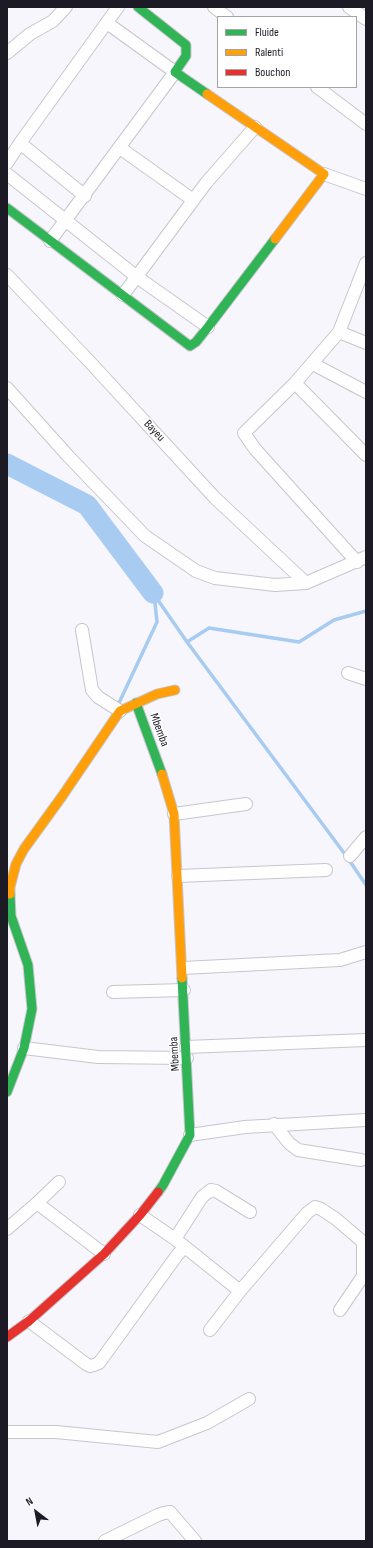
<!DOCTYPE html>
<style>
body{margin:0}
#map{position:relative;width:373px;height:1548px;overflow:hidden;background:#f7f6fc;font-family:"Sofia Sans Condensed",sans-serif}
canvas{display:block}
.frame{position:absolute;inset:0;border:8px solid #1c1a24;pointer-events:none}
.legend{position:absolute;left:217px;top:16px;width:140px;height:72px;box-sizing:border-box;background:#fff;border:1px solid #a4a3a7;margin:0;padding:5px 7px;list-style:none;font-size:12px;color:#1c1a24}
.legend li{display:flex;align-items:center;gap:8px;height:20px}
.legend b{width:20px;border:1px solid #a4a3a7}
.north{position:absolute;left:16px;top:1492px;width:40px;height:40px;-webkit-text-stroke:3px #fff;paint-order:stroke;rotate:328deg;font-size:11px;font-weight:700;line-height:16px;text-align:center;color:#1c1a24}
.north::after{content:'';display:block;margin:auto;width:14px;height:18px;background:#1c1a24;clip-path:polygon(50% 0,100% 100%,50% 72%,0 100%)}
</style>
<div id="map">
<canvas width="373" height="1548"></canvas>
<div class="frame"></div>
<ul class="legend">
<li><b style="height:5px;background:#30b455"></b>Fluide</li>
<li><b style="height:5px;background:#ff9f0a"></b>Ralenti</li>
<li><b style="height:5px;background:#e5322d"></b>Bouchon</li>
</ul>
<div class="north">N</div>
</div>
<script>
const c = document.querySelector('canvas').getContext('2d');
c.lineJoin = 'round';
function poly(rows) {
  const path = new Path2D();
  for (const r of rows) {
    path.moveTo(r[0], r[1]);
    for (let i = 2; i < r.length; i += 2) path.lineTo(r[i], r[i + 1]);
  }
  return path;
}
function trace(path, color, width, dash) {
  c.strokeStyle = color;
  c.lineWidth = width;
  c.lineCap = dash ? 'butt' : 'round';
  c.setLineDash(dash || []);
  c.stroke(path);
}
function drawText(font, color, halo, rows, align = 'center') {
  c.font = font + ' "Sofia Sans Condensed",sans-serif';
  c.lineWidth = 3;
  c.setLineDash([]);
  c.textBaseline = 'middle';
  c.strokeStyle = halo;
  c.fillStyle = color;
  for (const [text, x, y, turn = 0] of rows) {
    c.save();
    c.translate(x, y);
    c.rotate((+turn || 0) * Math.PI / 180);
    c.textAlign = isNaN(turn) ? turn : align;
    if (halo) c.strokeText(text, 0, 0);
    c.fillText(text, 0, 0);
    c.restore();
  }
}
const stream = poly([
 [153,593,187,642,347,857,366,885],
 [187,642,209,628,299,642,334,620,366,611],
 [118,705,157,622,154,594]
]);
const river = poly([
 [7,464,87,505,153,593]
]);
const street = poly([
 [214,7,227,17],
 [349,7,366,19],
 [7,53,30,34,53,21,66,7],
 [317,87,366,124],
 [20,143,85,196],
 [120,148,193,200],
 [7,163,20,143,118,7],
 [7,174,137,277,208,327],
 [324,174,366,189],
 [50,241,175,72,107,23],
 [7,275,89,361,215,498,306,583],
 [123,295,206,183,255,127],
 [339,332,366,343],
 [313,364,366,392],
 [295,383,366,455],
 [7,388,69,457,145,536,196,571,215,578,275,585,306,583,366,557],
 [357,562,255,449,244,433,295,383,339,332,366,263],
 [82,630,92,690,98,697,120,711],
 [348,673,366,679],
 [174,814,246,804],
 [350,856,366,837],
 [178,876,326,870],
 [183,968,340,960,366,952],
 [113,992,184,990],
 [186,1047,366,1040],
 [24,1048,98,1057,187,1058],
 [274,1124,289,1143,298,1150,361,1160],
 [190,1135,245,1127,366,1120],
 [37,1203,104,1254],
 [140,1215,175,1239,240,1291],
 [7,1229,37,1203,59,1182],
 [175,1239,202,1197,211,1190,216,1191,250,1212],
 [29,1321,86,1364,90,1366,94,1365,99,1363,178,1254,185,1247],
 [210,1330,240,1291,307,1213,315,1207,321,1209,336,1219,363,1242,363,1276,340,1310],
 [7,1432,56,1432,158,1442,207,1423,249,1399],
 [105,1541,158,1515,164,1513,170,1512,195,1541]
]);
const fast = poly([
 [138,7,186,45,186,56,175,72,207,94],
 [7,208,190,346,196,342,208,327,275,239],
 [136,703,162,774],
 [7,1092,24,1048,32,1009,28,965,11,916,10,894],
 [158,1192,163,1185,190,1135,182,978]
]);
const slow = poly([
 [207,94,324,174,275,239],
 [162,774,174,814,182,978],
 [10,894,10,887,16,864,24,849,63,795,120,711,157,694,175,690]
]);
const jam = poly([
 [7,1337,29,1321,104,1254,140,1215,158,1192]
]);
const streetNames = [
 ["Bayeu",154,431,47],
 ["Mbemba",159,730,70],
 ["Mbemba",175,1054,-93]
];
trace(stream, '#a7cbf1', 3.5);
trace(river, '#a7cbf1', 21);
trace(street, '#c7c6cd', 14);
trace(fast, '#c7c6cd', 11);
trace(slow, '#c7c6cd', 11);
trace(jam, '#c7c6cd', 11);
trace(street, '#fefeff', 12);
trace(fast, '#30b455', 9);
trace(slow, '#ff9f0a', 9);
trace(jam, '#e5322d', 9);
drawText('12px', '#1c1a24', '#fff', streetNames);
</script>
